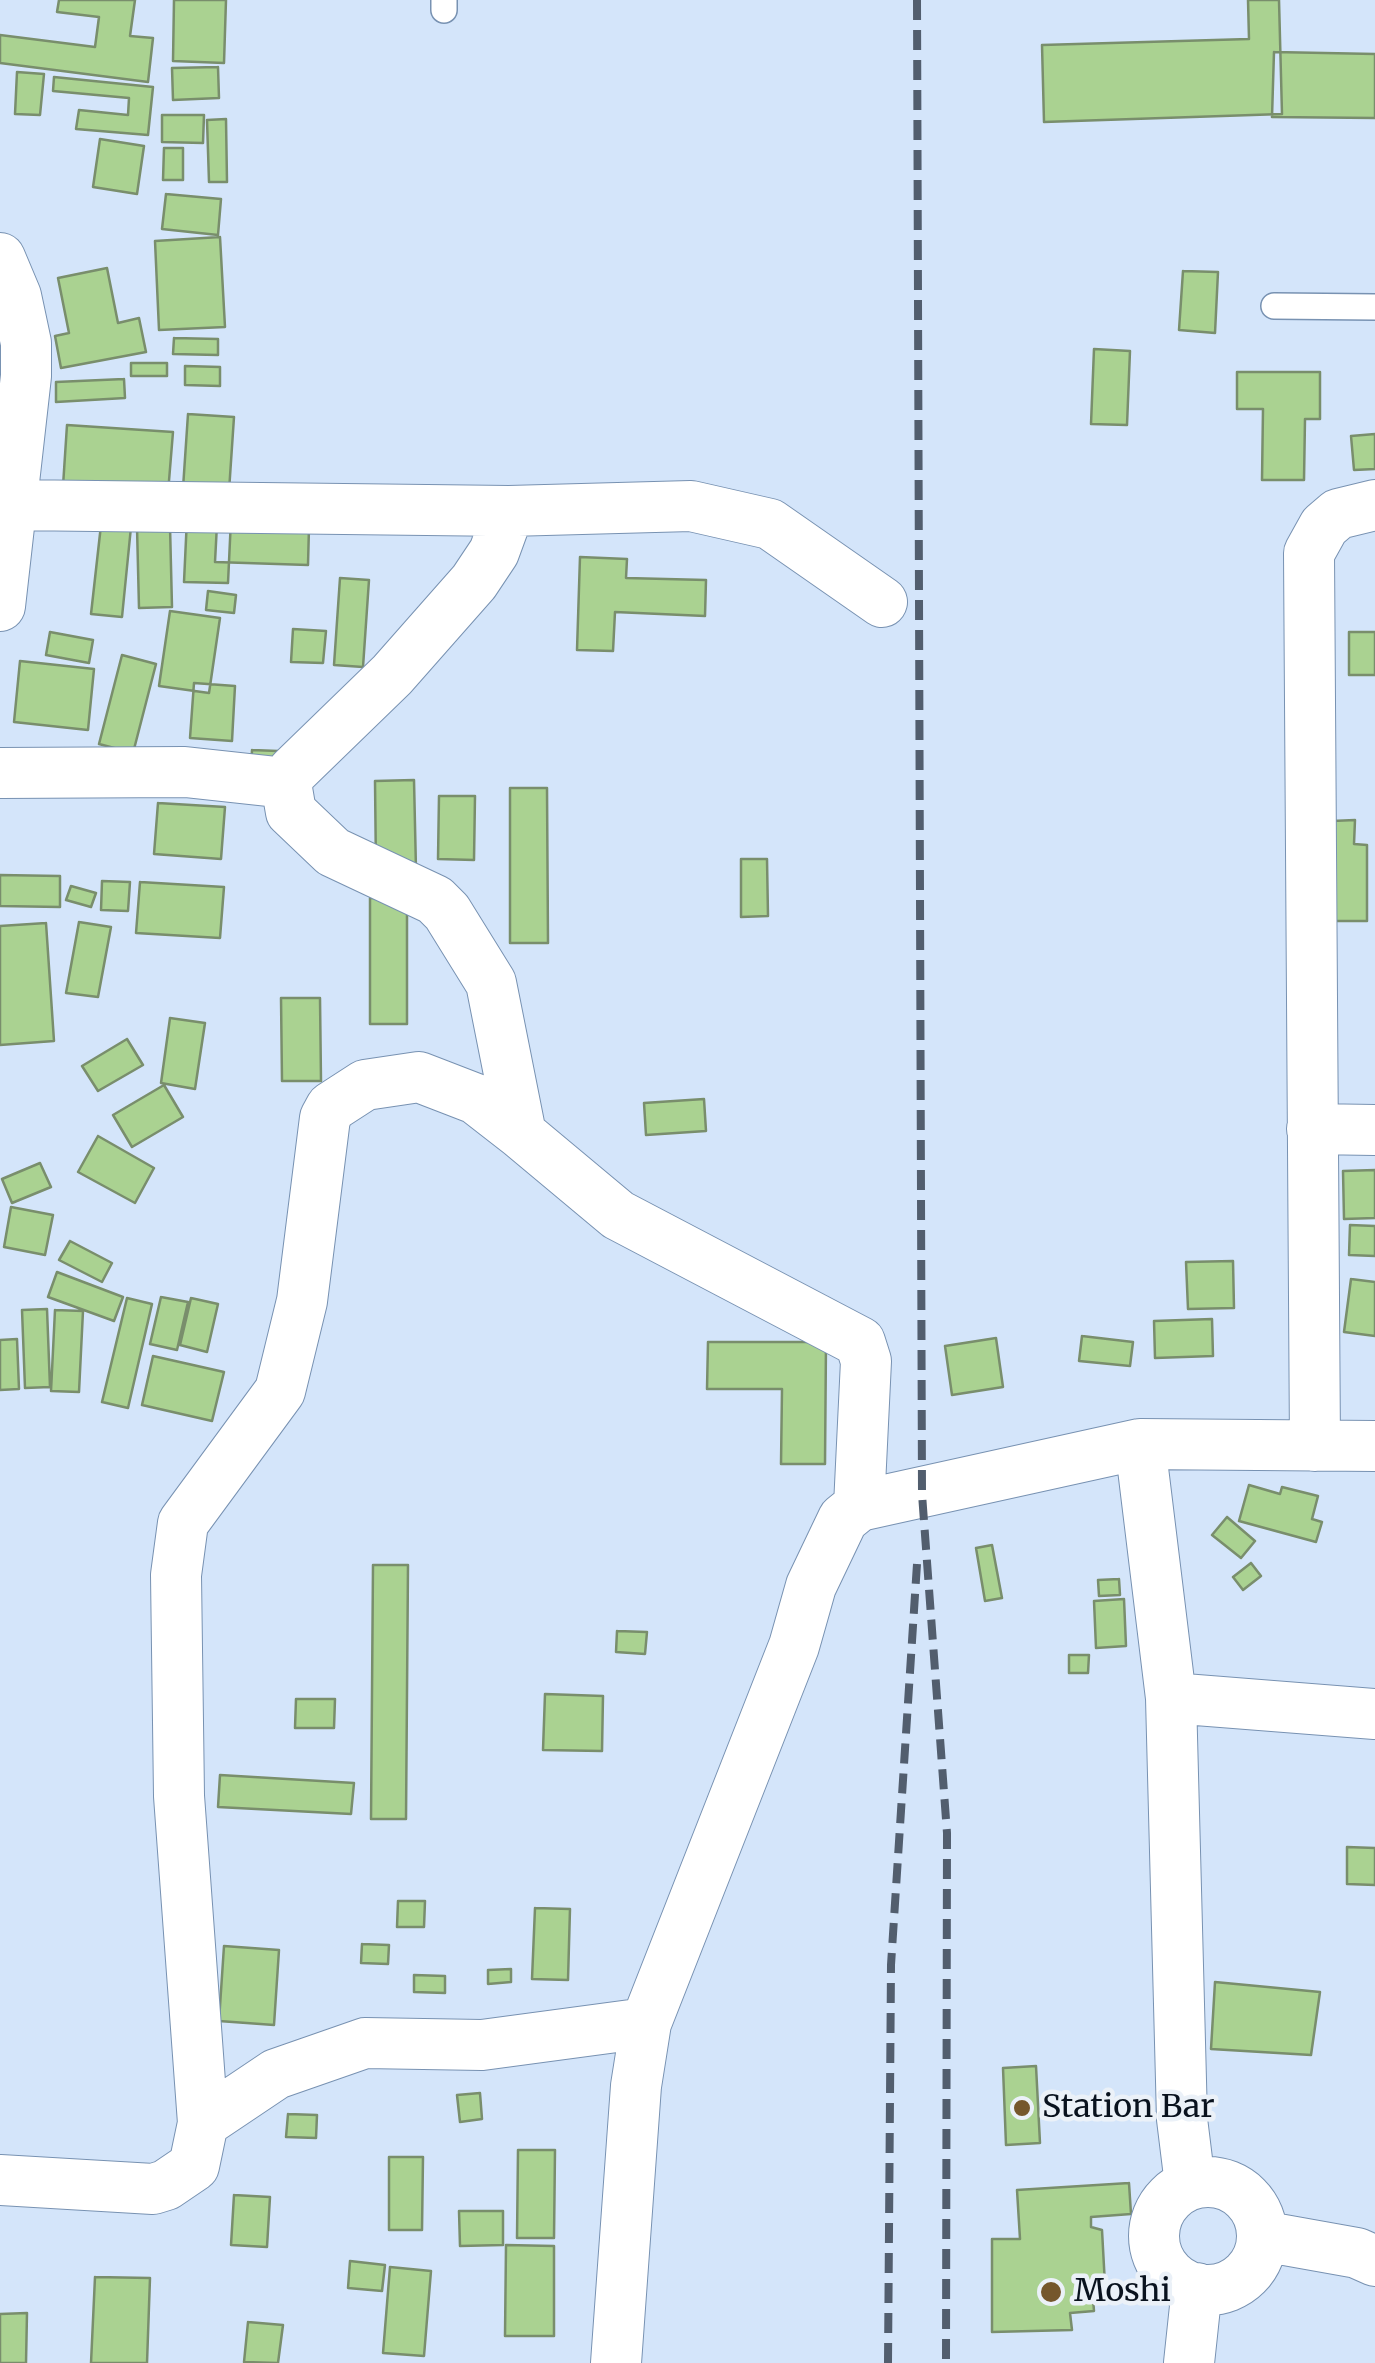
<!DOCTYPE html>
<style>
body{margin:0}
canvas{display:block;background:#d4e5fa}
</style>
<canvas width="1375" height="2363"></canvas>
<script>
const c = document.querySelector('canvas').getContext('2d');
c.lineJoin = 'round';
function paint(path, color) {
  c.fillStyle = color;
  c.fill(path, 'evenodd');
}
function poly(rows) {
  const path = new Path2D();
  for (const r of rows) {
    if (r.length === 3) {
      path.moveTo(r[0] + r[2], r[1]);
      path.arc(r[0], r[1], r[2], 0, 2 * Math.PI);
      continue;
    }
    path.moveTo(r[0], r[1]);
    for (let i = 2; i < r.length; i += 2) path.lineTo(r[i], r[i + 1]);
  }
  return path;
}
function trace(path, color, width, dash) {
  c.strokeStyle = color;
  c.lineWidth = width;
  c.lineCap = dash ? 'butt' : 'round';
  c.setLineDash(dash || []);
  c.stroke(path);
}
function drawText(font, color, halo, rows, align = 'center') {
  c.font = font + ' Merriweather,serif';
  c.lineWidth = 9;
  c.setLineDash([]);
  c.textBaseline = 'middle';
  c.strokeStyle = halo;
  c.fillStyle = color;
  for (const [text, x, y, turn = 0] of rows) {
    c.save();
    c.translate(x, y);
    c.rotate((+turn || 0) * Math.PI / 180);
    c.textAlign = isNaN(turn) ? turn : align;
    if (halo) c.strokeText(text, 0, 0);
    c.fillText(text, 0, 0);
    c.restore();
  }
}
const building = poly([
 [59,0,135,0,130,36,153,38,148,82,0,63,0,35,95,47,99,17,57,12,59,0],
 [174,0,226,0,224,63,173,61,174,0],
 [1248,0,1279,0,1282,114,1044,122,1042,45,1249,39,1248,0],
 [1274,52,1375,54,1375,118,1272,117,1274,52],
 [218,67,219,98,173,100,172,68,218,67],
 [17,72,44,74,40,115,15,114,17,72],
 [54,77,153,87,148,135,76,129,79,110,128,115,129,98,53,91,54,77],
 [162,115,204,115,203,143,162,142,162,115],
 [226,119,227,182,209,182,207,120,226,119],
 [100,139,144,146,137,194,93,187,100,139],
 [164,148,183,148,183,180,163,180,164,148],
 [166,194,221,199,218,235,162,229,166,194],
 [220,237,225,327,159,330,155,241,220,237],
 [107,268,118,323,139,318,146,352,61,368,55,336,69,333,58,278,107,268],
 [1183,271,1218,272,1215,333,1179,330,1183,271],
 [174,338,218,339,218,355,173,354,174,338],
 [1094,349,1130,351,1127,425,1091,424,1094,349],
 [131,363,167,363,167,376,131,376,131,363],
 [185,366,220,367,220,386,185,385,185,366],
 [1237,372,1320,372,1320,419,1305,419,1304,480,1262,480,1263,409,1237,409,1237,372],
 [124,379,125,398,56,402,56,382,124,379],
 [188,414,234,417,228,506,182,503,188,414],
 [67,425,173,432,168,493,63,486,67,425],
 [1375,434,1375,469,1354,470,1351,436,1375,434],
 [187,518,231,519,228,583,184,582,187,518],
 [217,524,309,527,308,565,215,562,217,524],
 [101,525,131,527,122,617,91,614,101,525],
 [170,526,172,607,139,608,137,527,170,526],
 [580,557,627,559,626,578,706,580,705,616,615,612,613,651,577,650,580,557],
 [340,578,369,580,363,667,334,665,340,578],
 [208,591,236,595,234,613,206,610,208,591],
 [170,611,220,618,209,693,159,686,170,611],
 [293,629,326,631,323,663,291,662,293,629],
 [50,632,93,640,89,663,46,655,50,632],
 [1349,632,1375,632,1375,675,1349,675,1349,632],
 [122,655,156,664,133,753,99,744,122,655],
 [20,661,94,669,88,730,14,722,20,661],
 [194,683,235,686,232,741,190,738,194,683],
 [252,750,278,751,277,772,251,770,252,750],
 [414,780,416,870,376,871,375,781,414,780],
 [510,788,547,788,548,943,510,943,510,788],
 [439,796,475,796,474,860,438,859,439,796],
 [158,803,225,807,221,859,154,854,158,803],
 [1355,820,1354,844,1367,845,1367,921,1333,921,1332,821,1355,820],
 [741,859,767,859,768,916,741,917,741,859],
 [0,875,60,876,60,907,0,906,0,875],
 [102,881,130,882,128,911,101,910,102,881],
 [140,882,224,887,220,938,136,933,140,882],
 [71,886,96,893,91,907,66,900,71,886],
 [370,898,407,898,407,1024,370,1024,370,898],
 [79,922,111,927,98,997,66,993,79,922],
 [46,923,54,1041,0,1045,0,926,46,923],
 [281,998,320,998,321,1081,282,1081,281,998],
 [170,1018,205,1023,195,1089,161,1083,170,1018],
 [127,1039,143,1065,98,1091,82,1066,127,1039],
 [164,1085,183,1117,132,1147,113,1115,164,1085],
 [704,1099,706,1131,646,1135,644,1103,704,1099],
 [98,1136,154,1168,135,1203,78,1172,98,1136],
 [40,1163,51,1187,12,1203,2,1179,40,1163],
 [1375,1170,1375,1218,1344,1219,1343,1171,1375,1170],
 [11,1207,53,1215,45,1255,4,1247,11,1207],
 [1350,1225,1375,1226,1375,1256,1349,1255,1350,1225],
 [70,1241,112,1263,102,1282,59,1260,70,1241],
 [1233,1261,1234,1308,1188,1309,1186,1262,1233,1261],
 [57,1272,123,1297,114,1321,48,1297,57,1272],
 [1351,1279,1375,1282,1375,1336,1344,1332,1351,1279],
 [161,1297,188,1302,177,1350,150,1344,161,1297],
 [127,1298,152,1304,128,1408,102,1402,127,1298],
 [191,1298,218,1304,207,1352,180,1345,191,1298],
 [47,1309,50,1387,25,1388,22,1310,47,1309],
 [55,1310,83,1311,79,1392,51,1391,55,1310],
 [1212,1319,1213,1356,1155,1358,1154,1321,1212,1319],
 [1082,1336,1133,1342,1130,1366,1079,1361,1082,1336],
 [996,1338,1003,1387,952,1395,945,1346,996,1338],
 [17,1339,19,1389,0,1390,0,1340,17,1339],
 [708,1342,826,1342,825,1464,781,1464,782,1389,707,1389,708,1342],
 [153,1356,224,1372,212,1421,142,1405,153,1356],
 [1249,1485,1280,1494,1282,1487,1318,1496,1312,1519,1322,1522,1316,1542,1239,1521,1249,1485],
 [1227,1517,1255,1541,1241,1558,1212,1535,1227,1517],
 [992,1545,1002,1598,985,1601,976,1548,992,1545],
 [1251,1563,1261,1576,1243,1590,1233,1577,1251,1563],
 [373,1565,408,1565,406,1819,371,1819,373,1565],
 [1119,1579,1120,1595,1099,1596,1098,1580,1119,1579],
 [1124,1599,1126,1646,1096,1648,1094,1601,1124,1599],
 [617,1631,647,1632,645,1654,616,1652,617,1631],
 [1069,1655,1089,1655,1088,1673,1069,1673,1069,1655],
 [545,1694,603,1696,602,1751,543,1750,545,1694],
 [296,1699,335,1699,334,1728,295,1728,296,1699],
 [220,1775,354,1783,351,1814,218,1807,220,1775],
 [1347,1847,1375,1848,1375,1885,1347,1884,1347,1847],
 [398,1901,425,1901,424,1927,397,1927,398,1901],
 [535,1908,570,1909,568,1980,532,1979,535,1908],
 [362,1944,389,1945,388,1964,361,1963,362,1944],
 [224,1946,279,1950,274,2025,219,2021,224,1946],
 [511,1969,511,1982,488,1984,488,1970,511,1969],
 [414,1975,445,1976,445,1993,414,1992,414,1975],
 [1215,1982,1320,1992,1311,2055,1211,2049,1215,1982],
 [1036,2066,1040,2143,1006,2145,1003,2068,1036,2066],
 [480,2093,482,2119,460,2122,457,2095,480,2093],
 [288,2114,317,2115,316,2138,286,2137,288,2114],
 [518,2150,555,2150,554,2238,517,2238,518,2150],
 [389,2157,423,2157,422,2230,389,2230,389,2157],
 [1129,2183,1131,2214,1091,2217,1091,2227,1102,2230,1105,2285,1092,2286,1094,2311,1070,2313,1072,2330,992,2332,992,2239,1020,2239,1017,2190,1129,2183],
 [234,2195,270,2197,267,2247,231,2245,234,2195],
 [459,2211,503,2211,503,2245,460,2246,459,2211],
 [506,2245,554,2246,554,2336,505,2336,506,2245],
 [350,2261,385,2265,382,2291,348,2288,350,2261],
 [390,2267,431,2271,424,2356,383,2353,390,2267],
 [95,2277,150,2278,147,2363,91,2363,95,2277],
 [27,2313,26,2363,0,2363,0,2314,27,2313],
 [248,2322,283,2325,278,2363,244,2362,248,2322]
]);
const lane = poly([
 [444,0,444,10],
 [1274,306,1375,307]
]);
const street = poly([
 [0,258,16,296,26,343,26,376,0,606],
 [13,505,509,511,691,506,770,524,882,602],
 [509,511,494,552,474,582,392,675,293,771,286,783,291,812,333,852,435,900,447,912,491,983,521,1134,618,1215,860,1342,866,1361,859,1506],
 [0,773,185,772,286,783],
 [1312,1129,1375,1130],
 [1140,1444,1171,1698,1182,2119,1190,2184],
 [1315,1446,1309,553,1324,526,1338,514,1375,505],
 [1171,1698,1375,1714],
 [203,2123,179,1796,176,1575,183,1523,280,1391,302,1301,325,1118,331,1107,365,1085,419,1077,476,1099,521,1134],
 [0,2180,153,2189,166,2185,194,2166,203,2123,276,2074,365,2043,482,2045,646,2023],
 [1208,2236,54],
 [1262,2236,1357,2253,1375,2261],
 [616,2363,636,2086,646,2023,794,1646,811,1586,843,1519,859,1506,886,1500,1140,1444,1375,1446],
 [1189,2363,1197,2288]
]);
const rail = poly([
 [917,0,922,1494,947,1833,946,2363],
 [888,2363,891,1965,917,1564]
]);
const markers = [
 [1022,2108,10,"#75572c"],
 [1051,2292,12,"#75572c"]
];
const poiNames = [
 ["Station Bar",1042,2108],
 ["Moshi",1074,2292]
];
paint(building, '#aad291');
trace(building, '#798e6c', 2.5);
trace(lane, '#7892b2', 28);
trace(street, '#7892b2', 52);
trace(lane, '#fff', 25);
trace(street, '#fff', 50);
trace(rail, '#525e6e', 8, [20, 10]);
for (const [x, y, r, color] of markers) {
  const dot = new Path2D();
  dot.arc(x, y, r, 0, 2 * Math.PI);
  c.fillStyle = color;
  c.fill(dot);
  trace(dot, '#ebf1f8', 4);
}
drawText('32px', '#09121e', '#ebf1f8', poiNames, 'left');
</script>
